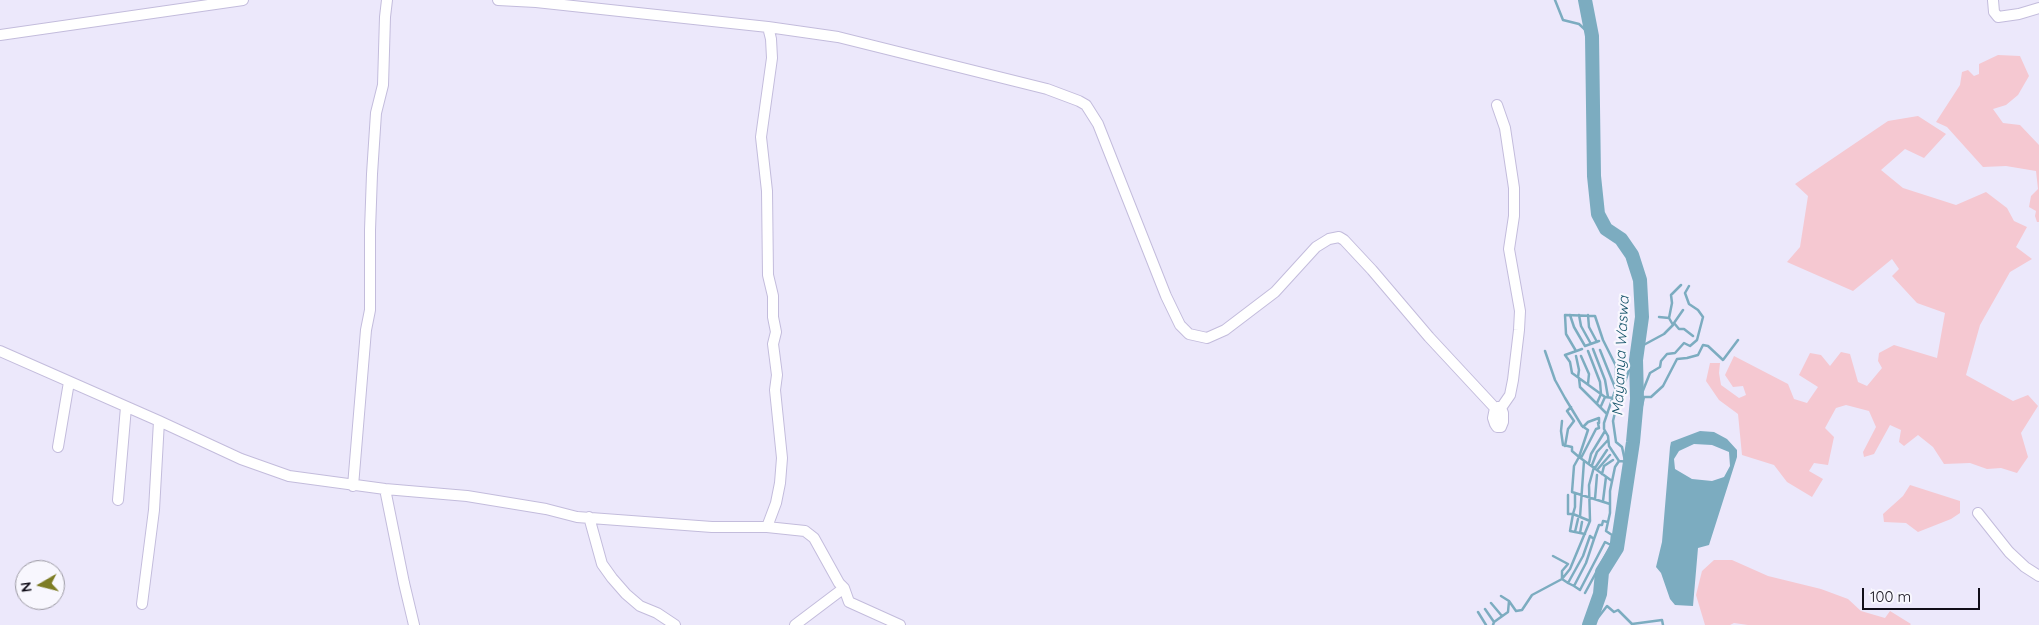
<!DOCTYPE html>
<style>
body{margin:0}
#map{position:relative;width:2039px;height:625px;overflow:hidden;background:#ece8fb;font-family:Quicksand,sans-serif}
canvas{display:block}
.north{position:absolute;left:15px;top:560px;width:50px;height:50px;box-sizing:border-box;background:#f8f7fe;border:1px solid #9b99a2;border-radius:50%;rotate:262deg;font-size:14px;font-weight:700;line-height:20px;text-align:center;color:#100d18}
.north::after{content:'';display:block;margin:auto;width:18px;height:22px;background:#7d7c24;clip-path:polygon(50% 0,100% 100%,50% 72%,0 100%)}
.scale{position:absolute;left:1862px;top:588px;width:118px;height:22px;box-sizing:border-box;border:2px solid #100d18;border-top:0;padding-left:6px;font-size:15px;line-height:18px;white-space:nowrap;color:#100d18;-webkit-text-stroke:4px #f8f7fe;paint-order:stroke}
</style>
<div id="map">
<canvas width="2039" height="625"></canvas>
<div class="north">N</div>
<div class="scale">100 m</div>
</div>
<script>
const c = document.querySelector('canvas').getContext('2d');
c.lineJoin = 'round';
function paint(path, color) {
  c.fillStyle = color;
  c.fill(path, 'evenodd');
}
function poly(rows) {
  const path = new Path2D();
  for (const r of rows) {
    path.moveTo(r[0], r[1]);
    for (let i = 2; i < r.length; i += 2) path.lineTo(r[i], r[i + 1]);
  }
  return path;
}
function trace(path, color, width, dash) {
  c.strokeStyle = color;
  c.lineWidth = width;
  c.lineCap = dash ? 'butt' : 'round';
  c.setLineDash(dash || []);
  c.stroke(path);
}
function drawText(font, color, halo, rows, align = 'center') {
  c.font = font + ' Quicksand,sans-serif';
  c.lineWidth = 4.5;
  c.setLineDash([]);
  c.textBaseline = 'middle';
  c.strokeStyle = halo;
  c.fillStyle = color;
  for (const [text, x, y, turn = 0] of rows) {
    c.save();
    c.translate(x, y);
    c.rotate((+turn || 0) * Math.PI / 180);
    c.textAlign = isNaN(turn) ? turn : align;
    if (halo) c.strokeText(text, 0, 0);
    c.fillText(text, 0, 0);
    c.restore();
  }
}
const green = poly([
 [1998,55,2020,56,2029,76,2018,95,2006,105,1993,109,2003,123,2020,125,2039,145,2039,222,2037,222,2035,216,2036,211,2029,207,2031,196,2038,189,2036,171,2006,166,1983,167,1947,127,1936,122,1960,85,1962,72,1968,70,1974,76,1979,74,1979,64],
 [1918,116,1946,134,1924,158,1905,149,1881,170,1903,188,1956,205,1986,192,2007,208,2014,221,2027,227,2016,247,2032,259,2010,272,1980,325,1966,375,2013,401,2028,395,2038,406,2021,433,2028,457,2017,473,2001,468,1987,469,1970,463,1944,464,1933,447,1918,435,1904,446,1899,442,1901,430,1890,425,1874,454,1864,457,1863,452,1876,427,1869,411,1846,405,1836,408,1825,428,1834,437,1828,465,1814,463,1809,471,1823,479,1812,497,1787,482,1774,465,1742,455,1738,414,1719,400,1706,381,1710,363,1720,363,1719,373,1721,385,1739,398,1746,395,1743,386,1733,387,1725,375,1734,356,1788,384,1794,399,1807,403,1818,387,1799,375,1810,353,1821,355,1830,366,1841,352,1850,354,1858,382,1867,386,1882,368,1878,361,1879,353,1894,345,1937,358,1945,313,1917,303,1892,276,1899,269,1892,259,1853,291,1787,262,1800,247,1808,196,1795,184,1888,121],
 [1910,485,1960,501,1960,513,1951,519,1918,532,1906,523,1884,522,1883,514,1903,496],
 [1714,560,1732,560,1768,576,1821,589,1848,599,1861,611,1885,618,1890,611,1911,624,1910,625,1748,625,1734,623,1730,625,1705,625,1696,595,1702,571]
]);
const water = poly([
 [1700,431,1714,432,1727,439,1737,450,1737,457,1709,545,1698,548,1693,606,1675,605,1670,599,1661,573,1656,567,1662,542,1670,447,1671,442],
 [1694,444,1712,445,1729,452,1730,466,1724,477,1712,481,1692,479,1675,469,1674,459,1679,451]
]);
const stream = poly([
 [1555,0,1563,20,1579,24,1592,36],
 [1570,315,1574,327,1585,346,1599,341],
 [1579,315,1581,326,1591,344],
 [1588,315,1589,327,1597,342],
 [1669,318,1672,303,1671,295,1681,285],
 [1674,323,1679,329,1684,329,1693,336],
 [1674,323,1683,310],
 [1638,348,1664,334,1673,325,1669,318,1659,317],
 [1582,349,1565,355,1570,362,1572,373,1605,397,1613,398],
 [1593,349,1605,380,1608,397],
 [1600,350,1616,390],
 [1545,351,1555,380,1565,398,1582,426,1588,430,1579,457,1612,481],
 [1576,351,1566,334,1565,315,1595,316,1603,340,1616,366,1616,388,1604,423,1604,429,1608,436,1609,446,1619,461,1630,462],
 [1588,351,1600,382,1601,394,1597,403],
 [1576,356,1579,370,1578,377],
 [1581,356,1589,374,1588,384],
 [1579,378,1580,387,1607,414],
 [1637,399,1640,398,1650,373,1660,367,1661,361,1667,354,1675,353,1684,343,1690,346,1697,340,1703,317,1698,310,1689,304,1685,293,1689,286],
 [1619,400,1632,361,1636,360],
 [1617,404,1613,421,1616,442,1622,447,1625,461],
 [1601,406,1605,397],
 [1562,421,1561,431,1563,445,1572,447,1572,451,1579,457,1574,466,1572,492,1610,504],
 [1638,423,1644,397,1651,397,1663,386,1677,359,1687,358,1698,355,1703,345,1708,346,1723,360,1738,340],
 [1583,427,1588,422,1599,418,1599,423],
 [1565,446,1568,429,1574,421,1567,411,1571,407],
 [1581,458,1596,429,1599,428,1598,423],
 [1589,463,1591,454,1605,431],
 [1592,465,1597,452,1608,440],
 [1595,468,1607,450],
 [1597,470,1610,455],
 [1602,474,1604,466,1613,460],
 [1568,495,1568,514,1573,514,1575,507,1575,493],
 [1595,499,1597,475],
 [1603,501,1606,477],
 [1580,517,1584,461],
 [1575,532,1578,519],
 [1580,533,1582,522],
 [1585,534,1570,531,1573,514,1590,521],
 [1553,556,1568,564,1562,571,1562,579,1568,583,1583,556,1590,536,1594,539,1599,525,1602,525,1603,521,1608,522],
 [1568,583,1574,586,1586,563,1594,539],
 [1574,586,1580,590,1605,542,1611,545,1612,535,1606,531,1610,513,1610,491,1615,467,1619,461],
 [1585,593,1611,545],
 [1501,596,1509,601,1516,611,1522,610,1532,595,1562,579,1570,569,1590,521,1589,485,1594,467],
 [1491,603,1502,616],
 [1485,609,1494,622],
 [1478,612,1486,625],
 [1591,621,1597,619,1607,606,1614,612,1618,610,1632,624,1662,620,1663,625],
 [1493,625,1494,622,1508,612,1509,601]
]);
const river = poly([
 [1585,0,1592,36,1594,176,1598,214,1606,229,1621,239,1632,255,1640,280,1642,317,1636,360,1637,399,1633,442,1617,548,1602,572,1600,594,1589,625]
]);
const street = poly([
 [498,0,536,2,768,27,771,39,772,58,761,137,767,191,768,275,773,296,773,317,776,332,773,344,777,375,775,390,782,458,780,483,776,503,767,527],
 [1993,0,1994,12,1998,17,2019,14,2039,8],
 [768,27,838,37,1047,89,1079,101,1086,105,1098,124,1166,296,1180,325,1189,334,1207,338,1225,330,1275,292,1316,247,1329,239,1339,237,1344,240,1372,270,1429,337,1495,408],
 [0,35,243,0],
 [1497,105,1505,128,1514,188,1514,216,1509,249,1520,311,1519,330,1513,380,1510,395,1501,408],
 [0,351,159,421,241,459,289,476,385,489,467,496,546,509,577,517,712,527,767,527,805,531,814,538,839,583,844,588,849,602,900,625],
 [1498,407,1501,408,1503,413,1503,422,1501,427,1497,427,1495,424,1493,418,1495,408,1498,407],
 [58,447,69,382],
 [353,486,366,330,370,310,370,230,372,174,376,113,383,85,385,17,387,0],
 [385,489,404,583,414,625],
 [118,500,126,407],
 [1978,513,2009,552,2025,567,2039,576],
 [589,517,602,564,612,578,626,594,640,606,657,613,675,625],
 [142,604,154,510,159,421],
 [795,625,844,588]
]);
const waterNames = [
 ["Mayanya Waswa",1621,356,-87]
];
paint(green, '#f5c8d1');
paint(water, '#7cacc0');
trace(stream, '#7cacc0', 2.5);
trace(river, '#7cacc0', 14);
trace(street, '#c3bcdc', 12);
trace(street, '#fff', 10);
drawText('italic 15px', '#145369', '#f8f7fe', waterNames);
</script>
